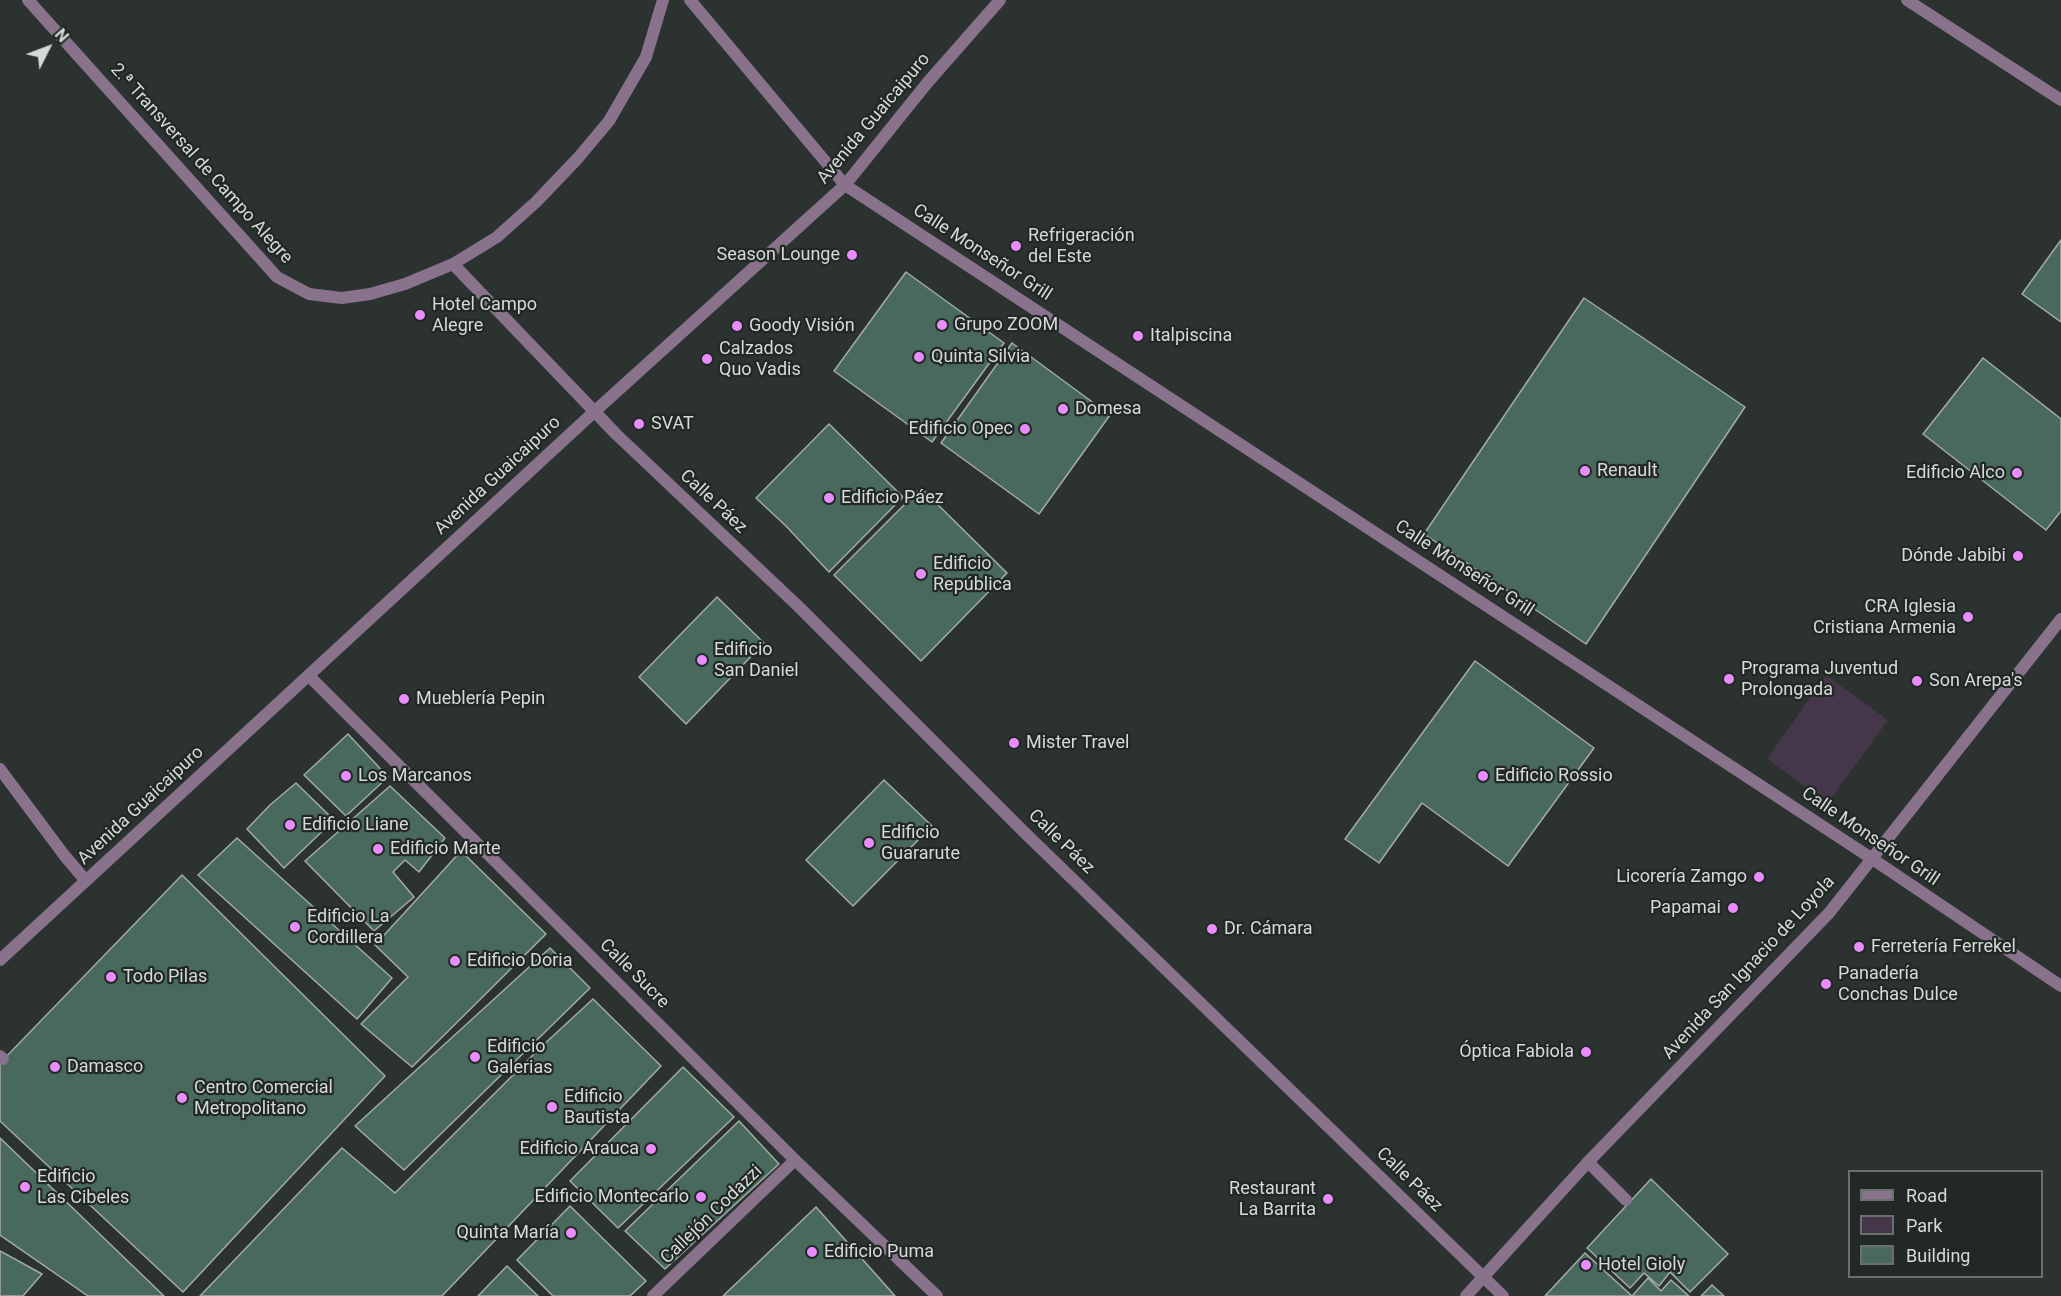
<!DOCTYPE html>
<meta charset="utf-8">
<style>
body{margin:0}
#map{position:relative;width:2061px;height:1296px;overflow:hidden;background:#2b322f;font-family:Roboto,sans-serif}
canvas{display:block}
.legend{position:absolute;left:1848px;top:1170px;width:195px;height:108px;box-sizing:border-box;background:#212825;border:2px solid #69706d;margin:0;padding:8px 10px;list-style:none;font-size:18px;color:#d6dbd8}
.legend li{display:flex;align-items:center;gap:12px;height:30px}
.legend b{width:30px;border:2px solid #69706d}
.north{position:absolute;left:18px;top:18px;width:60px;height:60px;-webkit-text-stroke:4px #212825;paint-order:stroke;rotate:48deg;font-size:16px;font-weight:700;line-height:24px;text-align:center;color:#d6dbd8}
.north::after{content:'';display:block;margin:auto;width:21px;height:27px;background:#d6dbd8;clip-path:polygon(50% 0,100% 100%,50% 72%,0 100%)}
</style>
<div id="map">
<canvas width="2061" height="1296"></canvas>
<ul class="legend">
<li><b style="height:8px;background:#88728c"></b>Road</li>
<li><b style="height:16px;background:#46364a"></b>Park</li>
<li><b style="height:16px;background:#48695b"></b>Building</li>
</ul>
<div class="north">N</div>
</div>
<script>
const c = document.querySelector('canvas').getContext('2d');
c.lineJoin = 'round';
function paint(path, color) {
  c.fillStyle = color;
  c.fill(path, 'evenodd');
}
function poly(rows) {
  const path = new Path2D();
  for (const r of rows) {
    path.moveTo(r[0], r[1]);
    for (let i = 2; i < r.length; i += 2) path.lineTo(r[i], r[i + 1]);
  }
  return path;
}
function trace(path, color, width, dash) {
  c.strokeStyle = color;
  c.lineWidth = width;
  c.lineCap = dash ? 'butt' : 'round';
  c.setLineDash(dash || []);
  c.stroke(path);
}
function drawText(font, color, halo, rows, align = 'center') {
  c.font = font + ' Roboto,sans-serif';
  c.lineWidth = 4.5;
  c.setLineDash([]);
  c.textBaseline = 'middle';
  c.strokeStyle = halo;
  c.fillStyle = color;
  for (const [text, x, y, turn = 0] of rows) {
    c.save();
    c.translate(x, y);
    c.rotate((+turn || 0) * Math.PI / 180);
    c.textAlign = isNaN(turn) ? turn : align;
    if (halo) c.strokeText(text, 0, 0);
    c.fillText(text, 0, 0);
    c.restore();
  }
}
const green = poly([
 [1826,675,1888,720,1828,803,1767,759]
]);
const building = poly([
 [2061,240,2061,322,2022,294,2061,240],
 [906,272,1004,343,932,442,834,371,906,272],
 [1584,298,1745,407,1586,644,1424,534,1584,298],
 [1012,343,1110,415,1039,514,941,443,1012,343],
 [1983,358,2061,419,2061,511,2046,530,1923,434,1983,358],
 [829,424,903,497,829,572,786,526,756,498,829,424],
 [921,488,1007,573,921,661,834,575,921,488],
 [717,597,764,643,686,724,639,677,717,597],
 [1475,661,1594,748,1508,866,1422,803,1379,863,1345,839,1475,661],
 [348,734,388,777,346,816,304,775,348,734],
 [884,780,932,826,853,906,806,860,884,780],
 [296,783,334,820,284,868,247,829,270,805,296,783],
 [390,786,445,838,419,872,405,860,393,872,414,897,374,931,305,861,390,786],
 [237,838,392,978,357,1019,198,875,237,838],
 [461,851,546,934,412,1067,361,1024,408,977,375,945,461,851],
 [182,875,385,1076,183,1292,0,1121,0,1063,182,875],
 [550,948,590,988,404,1170,355,1126,550,948],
 [593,999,661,1066,442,1296,200,1296,342,1148,395,1193,540,1048,593,999],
 [683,1067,734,1117,618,1228,570,1181,683,1067],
 [739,1121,779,1164,665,1269,625,1231,739,1121],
 [0,1138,164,1296,88,1296,0,1235,0,1138],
 [1651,1179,1728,1254,1690,1292,1670,1272,1659,1286,1644,1273,1630,1288,1587,1248,1651,1179],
 [570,1206,646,1281,630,1296,553,1296,517,1260,570,1206],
 [816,1207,895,1296,723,1296,816,1207],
 [0,1251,42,1274,23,1296,0,1296,0,1251],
 [1585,1253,1632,1296,1648,1278,1661,1291,1671,1280,1689,1296,1545,1296,1585,1253],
 [507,1266,538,1296,478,1296,507,1266],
 [1712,1285,1724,1296,1701,1296,1712,1285]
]);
const service = poly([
 [0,1056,3,1059],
 [1588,1162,1626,1200]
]);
const minor = poly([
 [28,0,277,277,309,294,342,298,370,294,405,284,453,264,497,237,536,202,578,158,609,121,646,57,663,0],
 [690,0,845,185,1871,858,2061,986],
 [1907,0,2061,100],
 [453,264,617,435,799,607,1024,832,1503,1296],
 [309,676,795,1160,937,1296],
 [0,769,64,855,86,881],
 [0,960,594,412,845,185,928,82,1000,0],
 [653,1296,795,1160],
 [1466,1296,1588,1162,1829,913,2061,619]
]);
const markers = [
 [1016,246,6,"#ea8dfc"],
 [852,255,6,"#ea8dfc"],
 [420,315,6,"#ea8dfc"],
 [942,325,6,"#ea8dfc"],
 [737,326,6,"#ea8dfc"],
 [1138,336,6,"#ea8dfc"],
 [919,357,6,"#ea8dfc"],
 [707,359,6,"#ea8dfc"],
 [1063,409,6,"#ea8dfc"],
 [639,424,6,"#ea8dfc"],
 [1025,429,6,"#ea8dfc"],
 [1585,471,6,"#ea8dfc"],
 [2017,473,6,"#ea8dfc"],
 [829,498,6,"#ea8dfc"],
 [2018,556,6,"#ea8dfc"],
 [921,574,6,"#ea8dfc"],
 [1968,617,6,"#ea8dfc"],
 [702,660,6,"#ea8dfc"],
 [1729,679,6,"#ea8dfc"],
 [1917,681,6,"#ea8dfc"],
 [404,699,6,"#ea8dfc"],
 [1014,743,6,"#ea8dfc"],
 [346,776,6,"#ea8dfc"],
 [1483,776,6,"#ea8dfc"],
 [290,825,6,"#ea8dfc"],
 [869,843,6,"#ea8dfc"],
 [378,849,6,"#ea8dfc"],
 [1759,877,6,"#ea8dfc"],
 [1733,908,6,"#ea8dfc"],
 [295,927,6,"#ea8dfc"],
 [1212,929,6,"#ea8dfc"],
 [1859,947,6,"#ea8dfc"],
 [455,961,6,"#ea8dfc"],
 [111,977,6,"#ea8dfc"],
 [1826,984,6,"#ea8dfc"],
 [1586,1052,6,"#ea8dfc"],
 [475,1057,6,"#ea8dfc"],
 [55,1067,6,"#ea8dfc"],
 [182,1098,6,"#ea8dfc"],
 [552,1107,6,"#ea8dfc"],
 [651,1149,6,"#ea8dfc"],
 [25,1187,6,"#ea8dfc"],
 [701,1197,6,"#ea8dfc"],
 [1328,1199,6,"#ea8dfc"],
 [571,1233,6,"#ea8dfc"],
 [812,1252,6,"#ea8dfc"],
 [1586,1265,6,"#ea8dfc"]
];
const streetNames = [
 ["Avenida Guaicaipuro",874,119,-50],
 ["2.ª Transversal de Campo Alegre",201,164,48],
 ["Calle Monseñor Grill",982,253,33],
 ["Avenida Guaicaipuro",498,476,-43],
 ["Calle Páez",713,502,43],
 ["Calle Monseñor Grill",1464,569,33],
 ["Avenida Guaicaipuro",141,806,-43],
 ["Calle Monseñor Grill",1870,837,34],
 ["Calle Páez",1061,842,44],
 ["Avenida San Ignacio de Loyola",1749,968,-47],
 ["Calle Sucre",634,974,45],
 ["Calle Páez",1409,1180,44],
 ["Callejón Codazzi",712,1215,-44]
];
const poiNames = [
 ["Refrigeración",1028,236],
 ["del Este",1028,257],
 ["Season Lounge",840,255,"right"],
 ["Hotel Campo",432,305],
 ["Alegre",432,326],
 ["Grupo ZOOM",954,325],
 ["Goody Visión",749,326],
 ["Italpiscina",1150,336],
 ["Calzados",719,349],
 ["Quo Vadis",719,370],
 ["Quinta Silvia",931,357],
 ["Domesa",1075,409],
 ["SVAT",651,424],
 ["Edificio Opec",1013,429,"right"],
 ["Renault",1597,471],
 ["Edificio Alco",2005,473,"right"],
 ["Edificio Páez",841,498],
 ["Dónde Jabibi",2006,556,"right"],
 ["Edificio",933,564],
 ["República",933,585],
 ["CRA Iglesia",1956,607,"right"],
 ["Cristiana Armenia",1956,628,"right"],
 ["Edificio",714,650],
 ["San Daniel",714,671],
 ["Programa Juventud",1741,669],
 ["Prolongada",1741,690],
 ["Son Arepa's",1929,681],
 ["Mueblería Pepin",416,699],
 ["Mister Travel",1026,743],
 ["Los Marcanos",358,776],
 ["Edificio Rossio",1495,776],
 ["Edificio Liane",302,825],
 ["Edificio",881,833],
 ["Guararute",881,854],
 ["Edificio Marte",390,849],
 ["Licorería Zamgo",1747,877,"right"],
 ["Papamai",1721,908,"right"],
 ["Edificio La",307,917],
 ["Cordillera",307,938],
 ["Dr. Cámara",1224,929],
 ["Ferretería Ferrekel",1871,947],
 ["Edificio Doria",467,961],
 ["Panadería",1838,974],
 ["Conchas Dulce",1838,995],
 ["Todo Pilas",123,977],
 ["Edificio",487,1047],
 ["Galerias",487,1068],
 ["Óptica Fabiola",1574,1052,"right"],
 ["Damasco",67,1067],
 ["Centro Comercial",194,1088],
 ["Metropolitano",194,1109],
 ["Edificio",564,1097],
 ["Bautista",564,1118],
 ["Edificio Arauca",639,1149,"right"],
 ["Edificio",37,1177],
 ["Las Cibeles",37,1198],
 ["Restaurant",1316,1189,"right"],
 ["La Barrita",1316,1210,"right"],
 ["Edificio Montecarlo",689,1197,"right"],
 ["Quinta María",559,1233,"right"],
 ["Edificio Puma",824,1252],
 ["Hotel Gioly",1598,1265]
];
paint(green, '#46364a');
paint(building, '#48695b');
trace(building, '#a4aca8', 1.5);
trace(service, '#88728c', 12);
trace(minor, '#88728c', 12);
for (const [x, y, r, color] of markers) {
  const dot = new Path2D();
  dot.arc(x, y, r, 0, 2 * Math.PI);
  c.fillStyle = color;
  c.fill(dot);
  trace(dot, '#212825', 2);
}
drawText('18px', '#d6dbd8', '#212825', streetNames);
drawText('18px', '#d6dbd8', '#212825', poiNames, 'left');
</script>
